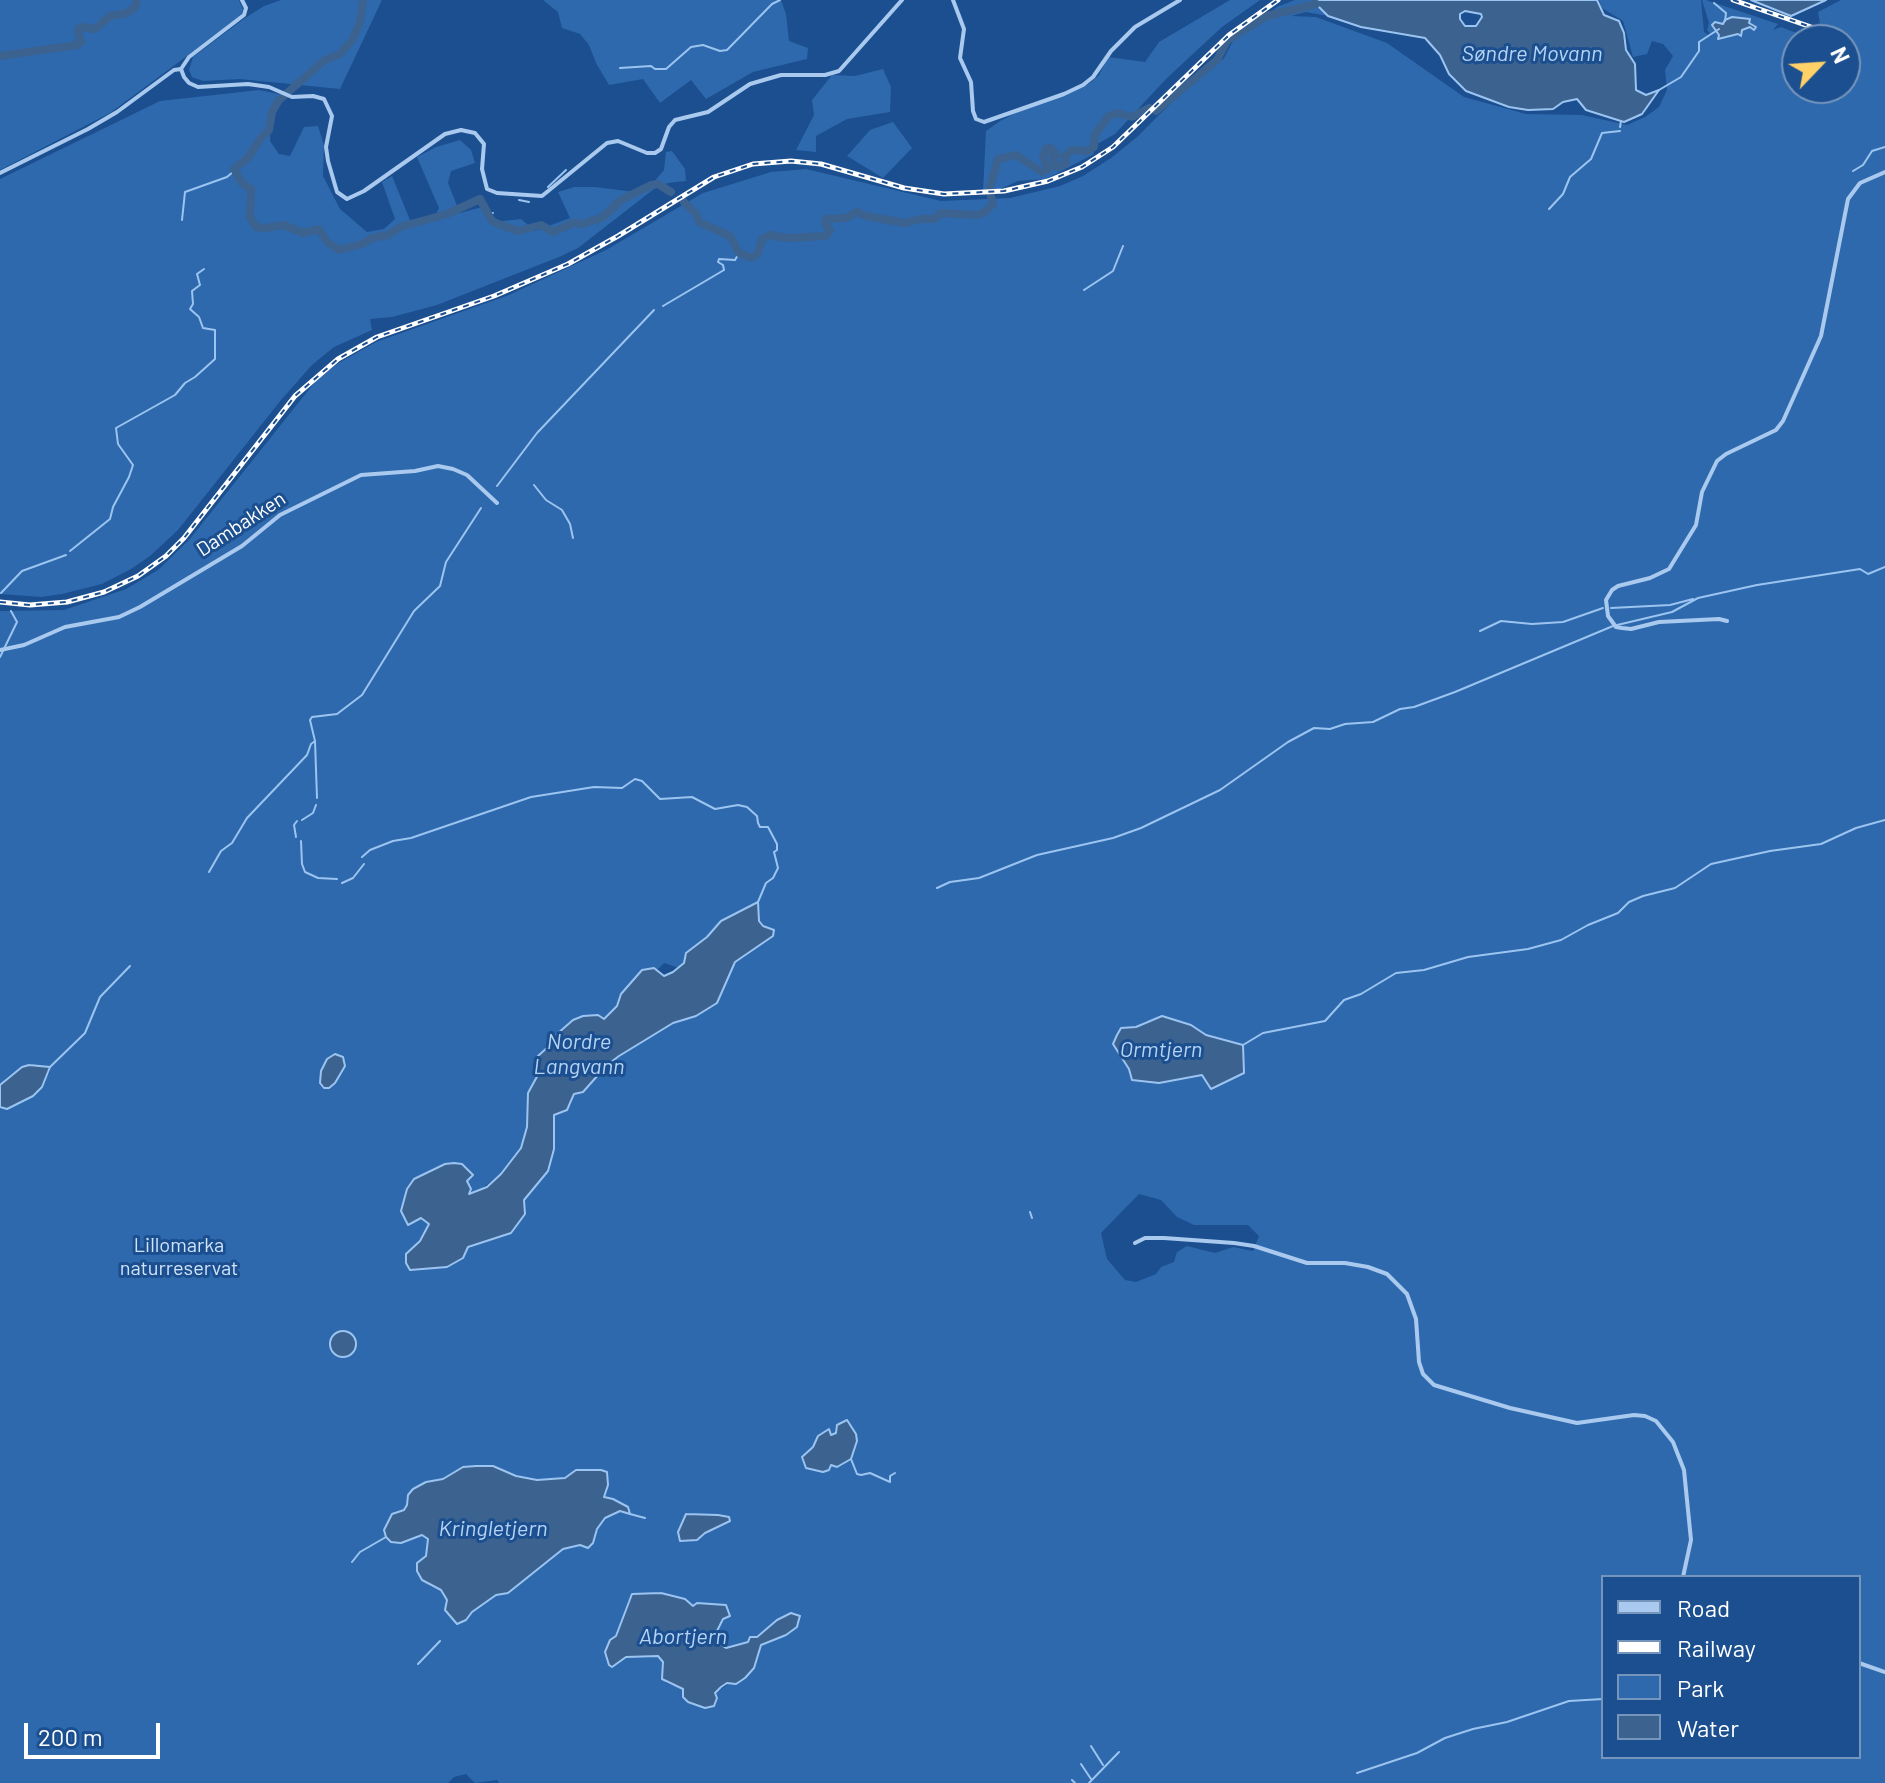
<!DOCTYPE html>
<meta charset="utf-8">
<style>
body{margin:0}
#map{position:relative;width:1885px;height:1783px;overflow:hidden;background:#1b4f8f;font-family:Barlow,sans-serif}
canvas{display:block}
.legend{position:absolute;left:1601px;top:1575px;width:260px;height:184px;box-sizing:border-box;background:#1b4f8f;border:2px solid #7695bc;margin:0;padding:10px 14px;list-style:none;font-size:24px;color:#fff}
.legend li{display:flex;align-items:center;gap:16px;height:40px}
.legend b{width:40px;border:2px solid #7695bc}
.north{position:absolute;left:1781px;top:24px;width:80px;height:80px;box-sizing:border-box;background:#1b4f8f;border:2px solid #7695bc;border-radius:50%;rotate:65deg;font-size:22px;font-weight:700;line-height:32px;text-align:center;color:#fff}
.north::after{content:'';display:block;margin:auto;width:28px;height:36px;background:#ffd166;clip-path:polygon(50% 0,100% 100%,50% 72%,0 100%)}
.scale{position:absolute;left:24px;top:1723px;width:136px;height:36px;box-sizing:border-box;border:4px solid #fff;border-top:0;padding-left:10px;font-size:24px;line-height:28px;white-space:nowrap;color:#fff;-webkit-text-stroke:6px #1b4f8f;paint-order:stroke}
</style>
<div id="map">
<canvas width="1885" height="1783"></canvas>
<ul class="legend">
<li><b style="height:10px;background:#a9c9ee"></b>Road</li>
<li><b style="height:10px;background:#fff"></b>Railway</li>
<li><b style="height:22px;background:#2e69ad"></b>Park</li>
<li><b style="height:22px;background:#3c6290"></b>Water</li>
</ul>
<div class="north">N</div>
<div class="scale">200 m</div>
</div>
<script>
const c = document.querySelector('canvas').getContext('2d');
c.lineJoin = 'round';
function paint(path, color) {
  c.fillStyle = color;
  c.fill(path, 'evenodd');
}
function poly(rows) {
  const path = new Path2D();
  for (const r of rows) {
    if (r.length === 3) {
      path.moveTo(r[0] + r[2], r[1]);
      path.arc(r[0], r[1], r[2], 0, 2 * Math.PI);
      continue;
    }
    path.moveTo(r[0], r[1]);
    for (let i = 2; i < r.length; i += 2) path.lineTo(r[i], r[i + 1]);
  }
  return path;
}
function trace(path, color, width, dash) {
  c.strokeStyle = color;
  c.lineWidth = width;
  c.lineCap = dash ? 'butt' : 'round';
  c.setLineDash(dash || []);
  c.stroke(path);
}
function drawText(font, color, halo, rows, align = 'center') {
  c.font = font + ' Barlow,sans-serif';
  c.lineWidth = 6;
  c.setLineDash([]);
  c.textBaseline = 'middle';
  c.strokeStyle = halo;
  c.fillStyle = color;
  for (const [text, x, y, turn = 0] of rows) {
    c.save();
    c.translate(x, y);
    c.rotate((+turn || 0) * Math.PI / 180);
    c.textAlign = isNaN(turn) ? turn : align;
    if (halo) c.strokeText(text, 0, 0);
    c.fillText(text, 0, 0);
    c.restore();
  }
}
const green = poly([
 [0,0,239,0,243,10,241,16,110,113,0,170],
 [281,0,382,0,340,89,240,79,203,81,192,77,189,70,193,57,245,18,264,6],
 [543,0,781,0,786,14,789,41,808,48,807,59,753,72,706,99,691,80,660,103,643,79,609,85,596,63,589,45,580,34,562,28,558,12],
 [1230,0,1260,0,1222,27,1166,79,1115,134,1092,147,1094,154,1046,179,1018,181,994,192,983,191,986,131,1000,121,1031,105,1065,96,1090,83,1099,75,1108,57,1145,62,1159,42],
 [1295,0,1317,0,1317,4,1328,16,1306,12,1291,16,1316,17,1387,43,1464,97,1526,114,1582,115,1627,125,1645,117,1659,107,1667,90,1665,70,1673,56,1663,44,1652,41,1647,54,1633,57,1623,21,1602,8,1599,0,1701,0,1704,32,1712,37,1707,30,1709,23,1702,0,1706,0,1778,24,1773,30,1781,27,1812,39,1821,30,1818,12,1841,0,1885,0,1885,1783,499,1783,497,1780,475,1783,466,1774,454,1777,448,1783,0,1783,0,1107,7,1109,33,1096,50,1072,47,1068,8,1077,0,1085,0,611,64,610,126,589,158,570,189,540,315,382,337,364,376,342,509,295,606,250,703,193,771,172,806,169,941,201,1010,198,1060,186,1083,176,1111,158,1137,137,1174,100,1224,58,1233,41,1277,7],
 [1750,19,1750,27,1723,37,1717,37,1719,35,1713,25],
 [1797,40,1845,40,1845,88,1797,88],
 [758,903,759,921,773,936,735,962,726,981,696,1016,673,1023,619,1056,607,1065,583,1092,575,1094,571,1105,554,1115,554,1148,540,1180,524,1200,511,1233,468,1247,463,1258,416,1245,429,1224,421,1218,410,1224,471,1174,467,1183,469,1194,472,1195,509,1169,526,1139,528,1098,540,1073,604,1019,617,1006,621,994,637,975,654,968,657,970,664,963,679,968,685,963,686,954,707,937,721,921],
 [1146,1021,1191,1025,1206,1035,1243,1045,1202,1075,1159,1083,1132,1080,1129,1069,1113,1044],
 [1139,1194,1161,1200,1177,1217,1194,1225,1248,1225,1259,1236,1253,1251,1233,1247,1215,1253,1187,1246,1177,1252,1174,1262,1161,1267,1156,1274,1136,1282,1125,1280,1107,1259,1101,1233],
 [476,1466,493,1466,516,1476,537,1480,565,1478,576,1470,601,1470,608,1485,603,1497,628,1507,629,1514,620,1511,605,1518,597,1529,593,1543,563,1549,508,1593,496,1595,472,1612,466,1620,441,1590,430,1586,426,1556,428,1539,424,1535,401,1543,391,1542,397,1511,404,1510,407,1505,413,1489,426,1482,443,1479,463,1467],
 [687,1514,708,1515,714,1528,697,1540],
 [1603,1577,1859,1577,1859,1757,1603,1757],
 [643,1593,677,1596,694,1606,697,1604,714,1606,721,1605,728,1618,723,1619,715,1634,718,1643,726,1648,748,1642,777,1620,787,1617,799,1619,797,1627,761,1645,754,1668,715,1693,683,1689,666,1683,663,1662,658,1656,626,1657,612,1667,609,1665,605,1652,616,1636,628,1601],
 [883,69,891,87,890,112,847,119,816,136,816,152,796,150,814,115,812,100,832,75,855,76],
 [259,90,279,94,281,104,271,117,270,141,279,154,290,156,304,127,318,126,324,145,323,176,340,209,367,232,384,229,395,219,382,182,392,176,412,225,436,214,439,208,417,157,436,147,460,140,471,150,475,163,451,171,448,183,460,213,482,207,493,222,521,219,535,231,570,218,558,192,574,187,595,187,635,192,653,183,664,170,666,152,672,151,685,169,686,181,668,183,654,189,578,248,559,257,437,305,392,317,370,319,372,330,334,347,312,365,281,400,178,530,150,556,131,569,102,584,62,594,41,597,0,594,0,179,160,101],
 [893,122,912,148,883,178,847,156,870,130]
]);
const water = poly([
 [1317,0,1597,0,1604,15,1619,21,1624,33,1626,50,1635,64,1636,90,1646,95,1659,90,1642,114,1624,122,1586,110,1577,99,1563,102,1553,109,1528,110,1509,107,1466,91,1449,74,1440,55,1425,38,1361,27,1328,16,1316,4,1317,0],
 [1465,11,1481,14,1482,17,1476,26,1465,26,1460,19,1460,14,1465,11],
 [1751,0,1826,0,1791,16,1751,0],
 [1732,17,1750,19,1749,23,1756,27,1754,30,1750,27,1742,30,1741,36,1738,34,1718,39,1719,35,1712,25,1715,22,1723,24,1725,20,1732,17],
 [758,902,759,921,763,926,774,930,773,936,735,962,717,1003,696,1016,673,1023,619,1056,607,1065,583,1092,574,1094,567,1110,554,1115,554,1149,548,1171,524,1200,525,1214,511,1233,468,1247,463,1258,447,1267,410,1270,406,1263,406,1254,420,1241,429,1224,421,1218,408,1225,401,1211,407,1189,414,1179,445,1164,454,1163,462,1164,473,1175,467,1181,471,1189,469,1194,487,1187,501,1174,521,1148,527,1127,528,1093,539,1073,538,1056,549,1046,557,1034,573,1020,583,1016,598,1015,604,1019,617,1006,621,994,642,970,654,968,664,976,673,972,684,963,686,953,707,937,721,921,758,902],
 [1162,1016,1191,1025,1206,1035,1243,1045,1244,1073,1211,1089,1202,1075,1159,1083,1132,1080,1129,1069,1113,1044,1117,1035,1121,1028,1136,1027,1162,1016],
 [335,1054,343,1057,345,1066,335,1083,329,1088,324,1088,320,1083,321,1071,327,1059,335,1054],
 [29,1065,50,1067,42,1087,33,1096,7,1109,0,1107,0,1085,22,1067,29,1065],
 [343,1344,13],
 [847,1420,856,1434,857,1441,851,1459,837,1467,831,1465,829,1470,823,1472,806,1468,802,1457,813,1447,818,1436,829,1429,831,1435,836,1433,837,1425,847,1420],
 [476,1466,493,1466,516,1476,537,1480,565,1478,576,1470,601,1470,607,1472,608,1485,604,1497,613,1499,628,1507,630,1514,620,1511,605,1518,597,1529,593,1543,588,1548,580,1545,563,1549,508,1593,496,1595,472,1612,466,1620,457,1624,445,1610,447,1600,441,1590,422,1580,417,1571,417,1563,426,1556,428,1539,422,1535,401,1543,391,1542,386,1537,384,1530,392,1514,404,1510,407,1505,408,1495,413,1489,426,1482,443,1479,463,1467,476,1466],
 [686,1514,718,1515,729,1517,730,1521,705,1533,697,1540,680,1541,678,1532,686,1514],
 [661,1593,685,1599,693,1606,697,1603,726,1605,730,1616,723,1619,715,1635,718,1643,726,1648,748,1642,750,1637,757,1637,777,1620,791,1613,800,1616,799,1619,797,1627,786,1635,761,1645,754,1668,745,1678,736,1684,727,1683,721,1687,715,1693,717,1698,714,1706,705,1708,688,1702,683,1697,683,1689,662,1679,663,1662,658,1656,626,1657,612,1667,609,1665,605,1652,610,1640,616,1636,632,1594,661,1593]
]);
const stream = poly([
 [1714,3,1726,13,1725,21],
 [620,68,651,66,655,69,666,69,691,47,703,45,720,51,727,50,772,4,780,0],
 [1659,90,1681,77,1699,51,1699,42,1719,29],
 [1620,127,1621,121],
 [1853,171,1863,165,1872,151,1885,147],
 [548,187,566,170],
 [519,200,529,202],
 [1549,209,1563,194,1570,177,1591,159,1602,133,1620,131],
 [487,214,493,213],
 [182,220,185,192,227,177,234,171],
 [1084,290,1113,271,1123,246],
 [663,306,724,270,723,265,718,262,719,259,735,260,739,253],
 [534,485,546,500,562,510,570,524,573,538],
 [497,486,537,433,654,310],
 [70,551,110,519,113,507,129,477,133,465,118,444,116,428,175,395,185,383,195,377,215,359,215,330,203,328,199,317,190,309,193,304,192,291,200,285,197,274,204,269],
 [1,593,22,571,66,555],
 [1611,608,1670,605,1693,599],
 [1480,631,1501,621,1532,624,1563,622,1603,608],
 [0,657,17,622,11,611],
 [317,798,315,741,310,720,312,717,337,714,362,695,414,611,440,586,446,562,481,508],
 [302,820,313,813,316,805],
 [296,837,294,825,297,821],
 [301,841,302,864,305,872,318,878,337,879],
 [362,857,370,850,393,841,411,838,531,797,594,787,622,788,635,779,642,781,660,799,692,797,715,809,738,805,747,807,757,816,758,823,760,827,768,827,777,844,777,850,774,852,778,868,773,878,766,883,758,902],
 [209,872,221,851,232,843,247,818,307,755,311,744,315,741],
 [342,883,353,878,364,864],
 [937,888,950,882,979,878,1037,855,1113,838,1141,828,1220,790,1288,742,1314,728,1330,729,1345,724,1373,722,1400,709,1414,707,1455,692,1613,626,1672,612,1698,598,1757,585,1860,569,1868,574,1885,567],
 [1243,1045,1263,1033,1325,1021,1344,1000,1361,994,1396,973,1424,970,1468,957,1528,949,1561,940,1588,925,1618,913,1629,902,1643,896,1675,888,1711,864,1770,851,1821,844,1856,828,1885,820],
 [50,1067,85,1033,100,997,130,966],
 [1030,1212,1032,1218],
 [851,1459,857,1474,861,1475,870,1473,890,1482,890,1476,895,1473],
 [630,1514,645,1518],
 [352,1562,360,1552,386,1537],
 [418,1664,440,1641],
 [1091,1746,1103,1765],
 [1081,1764,1091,1779],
 [1357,1773,1417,1753,1445,1738,1473,1729,1507,1722,1569,1701,1603,1699],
 [1072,1780,1075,1783],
 [1089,1783,1119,1752]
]);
const river = poly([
 [363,0,360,22,353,39,340,54,325,60,279,100,272,112,269,130,260,139,248,158,234,169,242,183,251,189,250,217,256,227,265,228,284,225,303,233,319,229,327,242,339,250,362,244,372,238,388,235,400,227,447,214,480,199,492,221,496,223,518,231,541,225,553,232,573,223,583,224,603,217,621,200,651,185,658,184,671,192],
 [0,56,77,45,81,42,78,31,80,27,95,29,110,16,127,13,135,7,137,0],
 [1156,111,1217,60,1227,41,1235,35,1267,16,1316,4],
 [1053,154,1055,166,1059,167,1066,163,1065,156,1072,150,1088,151,1094,147,1095,134,1109,116,1118,113,1132,117,1149,108],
 [989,191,998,159,1016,155,1042,172,1048,169,1043,157,1046,149,1051,148,1057,155],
 [684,202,696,214,699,222,730,236,739,253,752,258,758,253,762,239,770,235,786,238,826,236,830,230,825,223,826,219,846,218,857,212,866,216,905,223,920,219,934,219,941,213,977,215,985,212,993,204,991,196]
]);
const minor = poly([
 [953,0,964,29,960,58,971,82,973,111,976,119,984,122,1064,94,1083,85,1093,77,1111,51,1135,27,1180,0],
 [0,173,88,129,117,112,174,70,181,69],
 [1727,621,1719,619,1659,622,1631,629,1622,628,1616,627,1608,616,1606,600,1612,590,1618,586,1650,578,1669,569,1696,525,1702,492,1717,461,1726,454,1776,430,1783,421,1821,336,1848,199,1860,183,1885,172],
 [0,650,24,645,65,627,119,617,140,607,242,546,280,515,361,475,415,471,438,466,453,469,467,475,497,503],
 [1135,1243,1145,1238,1164,1238,1234,1243,1254,1246,1307,1263,1345,1263,1368,1267,1387,1274,1407,1294,1416,1319,1419,1362,1423,1374,1434,1385,1510,1408,1577,1423,1634,1415,1645,1416,1656,1421,1673,1442,1684,1470,1691,1540,1683,1577],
 [1859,1663,1885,1672]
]);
const tertiary = poly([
 [242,0,246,8,244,15,189,57,181,69,184,77,189,83,198,87,248,84,269,87,292,97,313,96,324,99,332,116,326,147,328,161,337,192,347,199,364,191,445,134,461,130,475,133,484,144,482,169,487,189,497,193,542,196,607,143,618,141,647,153,655,153,661,149,669,127,675,120,708,112,750,84,781,75,825,75,839,71,902,0]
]);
const rail = poly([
 [1733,0,1814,28],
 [0,602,30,605,67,602,104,592,138,576,166,556,184,538,295,396,338,359,377,337,494,296,568,264,618,236,714,177,753,164,791,161,821,164,904,188,944,194,1004,191,1048,181,1082,167,1113,147,1229,35,1278,0]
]);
const streetNames = [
 ["Dambakken",241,524,-33]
];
const parkNames = [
 ["Lillomarka",179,1245],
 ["naturreservat",179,1268]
];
const waterNames = [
 ["Søndre Movann",1532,54],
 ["Nordre",579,1042],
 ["Langvann",579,1067],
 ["Ormtjern",1161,1050],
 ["Kringletjern",493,1529],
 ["Abortjern",683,1637]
];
paint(green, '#2e69ad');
paint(water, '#3c6290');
trace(water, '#9cc4f0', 2);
trace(stream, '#9cc4f0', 2);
trace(river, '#3c6290', 8);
trace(minor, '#a9c9ee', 4);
trace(tertiary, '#a9c9ee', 4);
trace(rail, '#fff', 5);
trace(rail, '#1b4f8f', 2, [6]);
drawText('20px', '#fff', '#1b4f8f', streetNames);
drawText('20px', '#cfe3fa', '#1b4f8f', parkNames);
drawText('italic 22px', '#b5d3f5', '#1b4f8f', waterNames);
</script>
